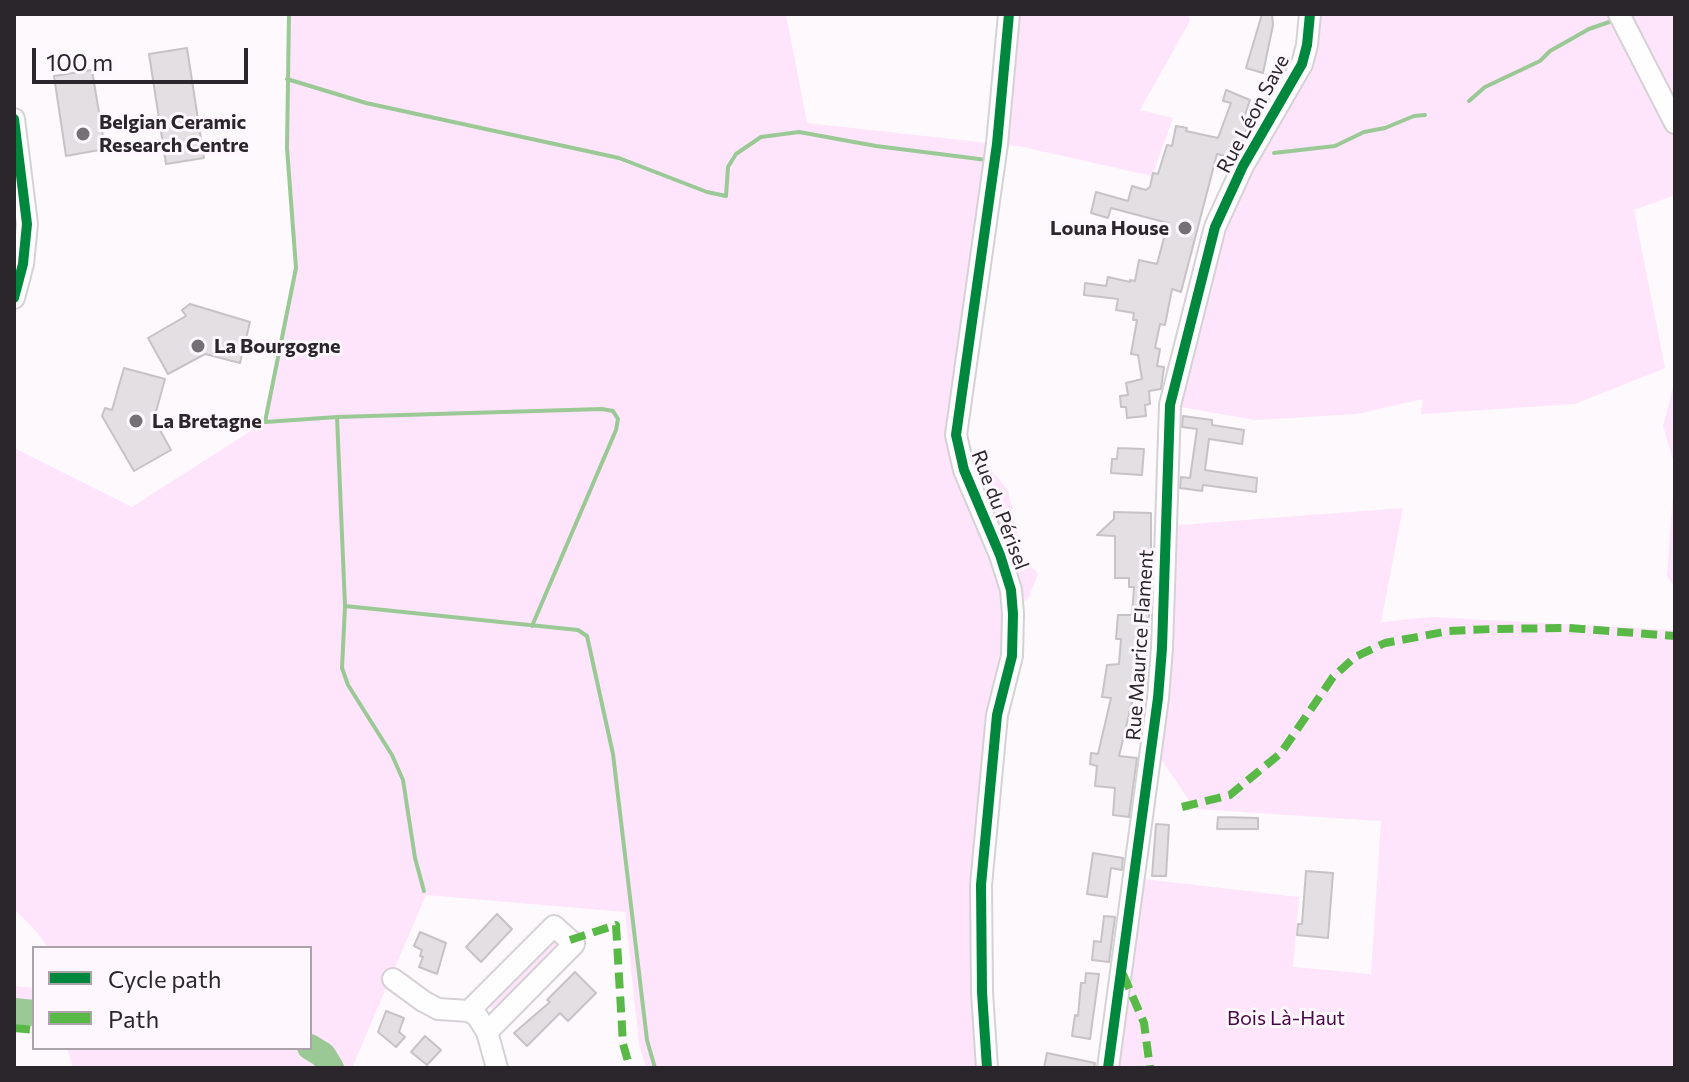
<!DOCTYPE html>
<meta charset="utf-8">
<style>
body{margin:0}
#map{position:relative;width:1689px;height:1082px;overflow:hidden;background:#fdf9fd;font-family:Commissioner,sans-serif}
canvas{display:block}
.frame{position:absolute;inset:0;border:16px solid #2b262b;pointer-events:none}
.legend{position:absolute;left:32px;top:946px;width:280px;height:104px;box-sizing:border-box;background:#fff7fe;border:2px solid #aaa3aa;margin:0;padding:10px 14px;list-style:none;font-size:24px;color:#2b262b}
.legend li{display:flex;align-items:center;gap:16px;height:40px}
.legend b{width:40px;border:2px solid #aaa3aa}
.scale{position:absolute;left:32px;top:48px;width:216px;height:36px;box-sizing:border-box;border:4px solid #2b262b;border-top:0;padding-left:10px;font-size:24px;line-height:28px;white-space:nowrap;color:#2b262b;-webkit-text-stroke:6px #fff7fe;paint-order:stroke}
</style>
<div id="map">
<canvas width="1689" height="1082"></canvas>
<div class="frame"></div>
<ul class="legend">
<li><b style="height:10px;background:#00873e"></b>Cycle path</li>
<li><b style="height:10px;background:#58b947"></b>Path</li>
</ul>
<div class="scale">100 m</div>
</div>
<script>
const c = document.querySelector('canvas').getContext('2d');
c.lineJoin = 'round';
function paint(path, color) {
  c.fillStyle = color;
  c.fill(path, 'evenodd');
}
function poly(rows) {
  const path = new Path2D();
  for (const r of rows) {
    path.moveTo(r[0], r[1]);
    for (let i = 2; i < r.length; i += 2) path.lineTo(r[i], r[i + 1]);
  }
  return path;
}
function trace(path, color, width, dash) {
  c.strokeStyle = color;
  c.lineWidth = width;
  c.lineCap = dash ? 'butt' : 'round';
  c.setLineDash(dash || []);
  c.stroke(path);
}
function drawText(font, color, halo, rows, align = 'center') {
  c.font = font + ' Commissioner,sans-serif';
  c.lineWidth = 6;
  c.setLineDash([]);
  c.textBaseline = 'middle';
  c.strokeStyle = halo;
  c.fillStyle = color;
  for (const [text, x, y, turn = 0] of rows) {
    c.save();
    c.translate(x, y);
    c.rotate((+turn || 0) * Math.PI / 180);
    c.textAlign = isNaN(turn) ? turn : align;
    if (halo) c.strokeText(text, 0, 0);
    c.fillText(text, 0, 0);
    c.restore();
  }
}
const green = poly([
 [287,14,786,14,807,123,997,144,1007,14,1188,14,1190,21,1140,110,1173,118,1152,176,1023,147,998,144,958,453,976,453,1008,490,1023,556,1038,574,1029,597,1013,614,981,885,987,1068,646,1068,639,1044,625,912,426,895,352,1068,73,1068,67,1048,310,1048,310,948,48,948,37,932,14,909,14,448,132,507,265,422,296,268,287,148],
 [1310,14,1675,14,1675,195,1634,210,1665,368,1575,404,1421,414,1423,399,1357,414,1255,420,1170,405,1215,227,1294,80],
 [1675,380,1675,587,1667,576,1675,466,1663,426],
 [1403,508,1381,622,1431,617,1675,630,1675,1068,1108,1068,1135,878,1299,897,1293,967,1371,974,1381,821,1195,809,1152,746,1166,526],
 [553,939,562,946,494,1011,492,1009,489,1005],
 [14,986,34,988,34,1030,14,1028]
]);
const stream = poly([
 [289,14,287,148,296,268,265,422,337,417,345,606,342,668,348,685,392,755,403,780,415,858,424,891],
 [287,79,366,103,619,158,707,192,726,196,728,167,736,154,761,137,799,132,876,146,987,160],
 [1469,101,1485,87,1540,61,1550,51,1589,29,1615,20],
 [1274,153,1335,146,1364,132,1385,128,1414,116,1425,115],
 [337,417,602,409,613,411,618,419,616,430,532,626],
 [345,606,578,630,587,636,613,754,647,1040,655,1068]
]);
const river = poly([
 [14,1011,34,1013],
 [310,1047,323,1055,331,1068]
]);
const building = poly([
 [1262,14,1272,14,1273,25,1263,73,1246,68,1262,14],
 [187,48,204,158,166,164,149,54,187,48],
 [92,70,105,149,66,156,54,76,92,70],
 [1226,90,1250,100,1244,118,1249,119,1244,138,1233,158,1217,154,1181,292,1172,289,1165,325,1160,324,1155,348,1160,349,1157,366,1164,367,1161,389,1149,391,1150,404,1145,405,1146,416,1127,418,1126,407,1121,407,1120,396,1128,395,1126,383,1142,379,1138,355,1131,354,1137,320,1133,320,1134,313,1116,310,1118,299,1084,295,1085,283,1106,286,1108,277,1130,282,1130,280,1135,281,1139,260,1157,264,1168,223,1111,208,1108,218,1091,213,1096,192,1128,201,1132,186,1146,190,1150,187,1153,173,1158,174,1167,145,1172,146,1176,126,1187,128,1186,131,1218,138,1231,103,1223,101,1226,90],
 [190,304,250,322,240,363,205,354,168,374,148,338,186,316,182,310,190,304],
 [124,368,165,379,154,419,171,450,134,471,102,416,105,408,112,410,124,368],
 [1183,416,1212,420,1212,425,1244,430,1242,444,1209,439,1205,470,1257,478,1256,492,1203,485,1202,491,1180,488,1181,477,1190,478,1197,429,1182,427,1183,416],
 [1118,448,1144,449,1142,475,1111,473,1112,459,1117,459,1118,448],
 [1114,512,1151,513,1151,582,1144,695,1134,694,1119,756,1137,758,1129,817,1113,815,1115,788,1095,786,1097,766,1090,764,1091,753,1098,754,1111,698,1102,697,1107,665,1119,664,1121,639,1116,639,1118,615,1132,615,1134,587,1129,587,1129,578,1115,578,1115,536,1097,535,1114,519,1114,512],
 [1218,817,1258,818,1258,829,1217,829,1218,817],
 [1156,824,1169,825,1166,876,1152,876,1156,824],
 [1093,853,1123,858,1122,870,1111,868,1107,897,1087,894,1093,853],
 [1306,871,1333,873,1328,938,1297,935,1298,924,1302,924,1306,871],
 [497,914,512,929,481,962,466,947,497,914],
 [1104,916,1115,917,1109,962,1092,960,1094,941,1101,942,1104,916],
 [420,932,446,943,437,974,419,967,423,957,420,956,422,950,414,946,420,932],
 [575,972,596,993,568,1021,560,1013,527,1046,514,1033,550,1002,547,1000,575,972],
 [1086,973,1099,974,1090,1039,1072,1036,1075,1015,1078,1016,1081,983,1085,983,1086,973],
 [386,1011,404,1018,399,1032,405,1037,396,1047,378,1032,386,1011],
 [425,1036,441,1050,427,1065,411,1052,425,1036],
 [1047,1053,1095,1063,1094,1068,1044,1068,1047,1053]
]);
const minor = poly([
 [1619,14,1675,123],
 [14,119,27,224,23,264,14,298],
 [393,979,423,1001,438,1009,469,1011,477,1016,487,1032,497,1068],
 [469,1011,554,926,574,944,487,1032],
 [987,1068,982,992,981,885,997,715,1012,656,1013,614,1011,590,1000,555,964,470,956,435,997,144,1009,14],
 [1108,1068,1158,698,1162,648,1170,405,1215,227,1243,166,1302,64,1307,45,1310,14]
]);
const quiet = poly([
 [1182,807,1230,795,1281,753,1333,677,1355,657,1385,643,1449,631,1492,629,1569,628,1675,636],
 [570,940,616,925,623,1044,630,1068],
 [1123,974,1144,1023,1150,1068],
 [14,1028,34,1030]
]);
const cycleway = poly([
 [14,119,27,224,23,264,14,298],
 [987,1068,982,992,981,885,997,715,1012,656,1013,614,1011,590,1000,555,964,470,956,435,997,144,1009,14],
 [1108,1068,1158,698,1162,648,1170,405,1215,227,1243,166,1302,64,1307,45,1310,14]
]);
const markers = [
 [83,134,8,"#747074"],
 [1185,228,8,"#747074"],
 [198,346,8,"#747074"],
 [136,421,8,"#747074"]
];
const streetNames = [
 ["Rue Léon Save",1253,114,-62],
 ["Rue du Périsel",1000,510,69],
 ["Rue Maurice Flament",1140,645,-86]
];
const poiNames = [
 ["Belgian Ceramic",99,122],
 ["Research Centre",99,145],
 ["Louna House",1169,228,"right"],
 ["La Bourgogne",214,346],
 ["La Bretagne",152,421]
];
const parkNames = [
 ["Bois Là-Haut",1286,1018]
];
paint(green, '#fee5fb');
trace(stream, '#9ac995', 4);
trace(river, '#9ac995', 26);
paint(building, '#e4dfe3');
trace(building, '#c6c2c6', 2);
trace(minor, '#d5d1d5', 24);
trace(minor, '#fffeff', 20);
trace(quiet, '#58b947', 8, [16, 8]);
trace(cycleway, '#00873e', 10);
for (const [x, y, r, color] of markers) {
  const dot = new Path2D();
  dot.arc(x, y, r, 0, 2 * Math.PI);
  c.fillStyle = color;
  c.fill(dot);
  trace(dot, '#fff7fe', 3);
}
drawText('20px', '#2b262b', '#fff7fe', streetNames);
drawText('bold 20px', '#2b262b', '#fff7fe', poiNames, 'left');
drawText('20px', '#4a0549', '#fff7fe', parkNames);
</script>
